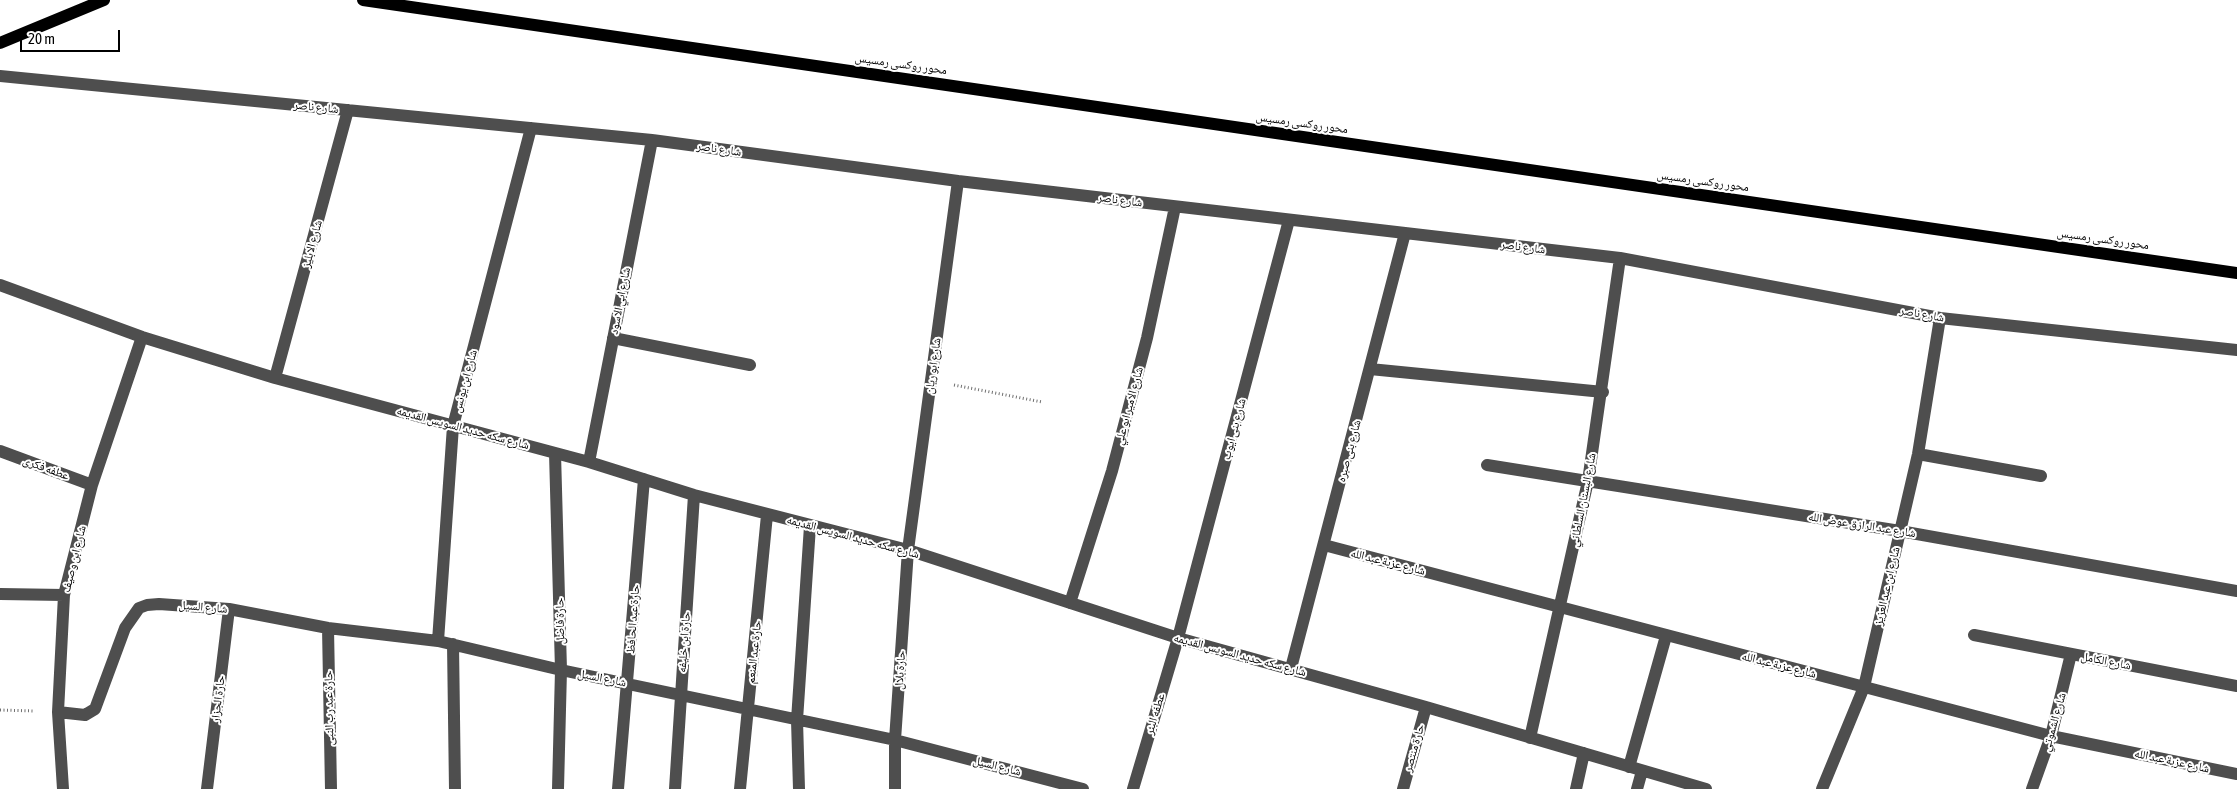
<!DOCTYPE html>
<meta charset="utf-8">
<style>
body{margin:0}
#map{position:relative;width:2237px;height:789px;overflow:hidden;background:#fff;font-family:"Asap Condensed",sans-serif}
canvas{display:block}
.scale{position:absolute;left:20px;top:30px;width:100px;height:22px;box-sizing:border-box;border:2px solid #000;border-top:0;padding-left:6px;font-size:15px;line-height:18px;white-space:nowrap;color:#000;-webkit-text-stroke:4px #fff;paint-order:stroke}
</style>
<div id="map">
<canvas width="2237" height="789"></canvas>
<div class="scale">20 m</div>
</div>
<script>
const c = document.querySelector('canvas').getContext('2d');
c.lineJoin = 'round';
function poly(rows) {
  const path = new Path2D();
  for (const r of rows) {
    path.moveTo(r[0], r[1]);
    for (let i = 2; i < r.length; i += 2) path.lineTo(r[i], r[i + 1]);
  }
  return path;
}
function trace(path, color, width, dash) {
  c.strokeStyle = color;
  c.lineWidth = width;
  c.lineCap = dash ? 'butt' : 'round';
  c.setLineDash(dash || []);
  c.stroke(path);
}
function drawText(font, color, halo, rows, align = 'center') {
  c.font = font + ' "Asap Condensed","Noto Naskh Arabic",sans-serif';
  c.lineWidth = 4;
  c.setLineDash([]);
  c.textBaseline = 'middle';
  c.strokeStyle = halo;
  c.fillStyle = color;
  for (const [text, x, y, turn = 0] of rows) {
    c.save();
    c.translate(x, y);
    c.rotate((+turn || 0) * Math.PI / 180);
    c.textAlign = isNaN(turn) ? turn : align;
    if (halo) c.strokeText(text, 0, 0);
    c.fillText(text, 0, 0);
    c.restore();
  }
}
const path = poly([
 [954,385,1042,402],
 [0,710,35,711]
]);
const minor = poly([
 [0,76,652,140,958,181,1620,258,1940,318,2237,350],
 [0,285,142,337,275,378,589,462,694,495,908,550,1178,638,1426,707,1706,789],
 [613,338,750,365],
 [1370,369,1603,392],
 [275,378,348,110],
 [0,451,92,485],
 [555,453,561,670,558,789],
 [1918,454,2041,476],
 [589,462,652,140],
 [1487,465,1900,531,2237,591],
 [1324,545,2051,736,2237,774],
 [0,594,64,595],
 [1070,603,1112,471,1147,338,1175,207],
 [328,628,331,789],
 [1974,635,2237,686],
 [438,641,453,426,531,128],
 [453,644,455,789],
 [1291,668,1405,233],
 [58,712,85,715,95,709,125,628,139,608,147,605,159,604,229,609,328,628,438,641,561,670,895,740,1083,789],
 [1530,738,1588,481,1620,258],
 [1629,767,1666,636],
 [63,789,58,712,64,595,92,485,142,337],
 [207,789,229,609],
 [618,789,644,479],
 [675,789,694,495],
 [740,789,767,515],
 [799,789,797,720,810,526],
 [895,789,895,740,908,550,958,181],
 [1133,789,1178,638,1289,220],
 [1403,789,1426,707],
 [1576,789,1584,753],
 [1637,789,1642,771],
 [1822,789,1864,687,1918,454,1940,318],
 [2032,789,2051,736,2071,654]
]);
const major = poly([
 [363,0,2237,273],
 [0,43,104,0]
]);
const streetNames = [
 ["محور روكسى رمسيس",901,64,8],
 ["شارع ناصر",316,107,6],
 ["محور روكسى رمسيس",1302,123,8],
 ["شارع ناصر",719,149,8],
 ["محور روكسى رمسيس",1703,181,8],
 ["شارع ناصر",1120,200,7],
 ["محور روكسى رمسيس",2103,239,8],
 ["شارع الابليز",312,244,-75],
 ["شارع ناصر",1523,247,7],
 ["شارع ابي الاسود",620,301,-79],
 ["شارع ناصر",1922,314,10],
 ["شارع ابو ريان",933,366,-82],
 ["شارع ابن يونس",465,381,-75],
 ["شارع الامير ابو علي",1129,406,-75],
 ["شارع سكه حديد السويس القديمه",463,428,15],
 ["شارع بنى ايوب",1234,429,-75],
 ["شارع بنى صبره",1349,451,-75],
 ["عطفه فكرى",46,468,20],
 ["شارع البستان السلطاني",1583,500,-79],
 ["شارع عبد الرازق عوض الله",1862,525,9],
 ["شارع سكه حديد السويس القديمه",853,537,15],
 ["شارع ابن وصيف",74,559,-76],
 ["شارع عزبة عبد الله",1388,562,14],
 ["شارع ابن عبد العزيز",1887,586,-77],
 ["شارع السيل",203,607,5],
 ["حارة عبد الحافظ",633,619,-86],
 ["حارة فاضل",560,621,-91],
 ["حارة ابن خليفه",684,642,-86],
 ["حارة عبد المنعم",754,652,-84],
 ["شارع سكه حديد السويس القديمه",1240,655,15],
 ["شارع الكامل",2106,661,11],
 ["شارع عزبة عبد الله",1779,665,14],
 ["حارة بلال",900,670,-86],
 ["شارع السيل",602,678,11],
 ["حارة الجزار",218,699,-83],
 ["حارة عبد رب النبى",329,708,-91],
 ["عطفه البئر",1155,714,-73],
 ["شارع الشموتي",2054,722,-74],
 ["حارة منتصر",1414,748,-74],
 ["شارع عزبة عبد الله",2172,761,12],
 ["شارع السيل",997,766,14]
];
trace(path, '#707070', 3, [1, 2.5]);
trace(minor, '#4e4e4e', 12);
trace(major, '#000', 12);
drawText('12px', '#000', '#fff', streetNames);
</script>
